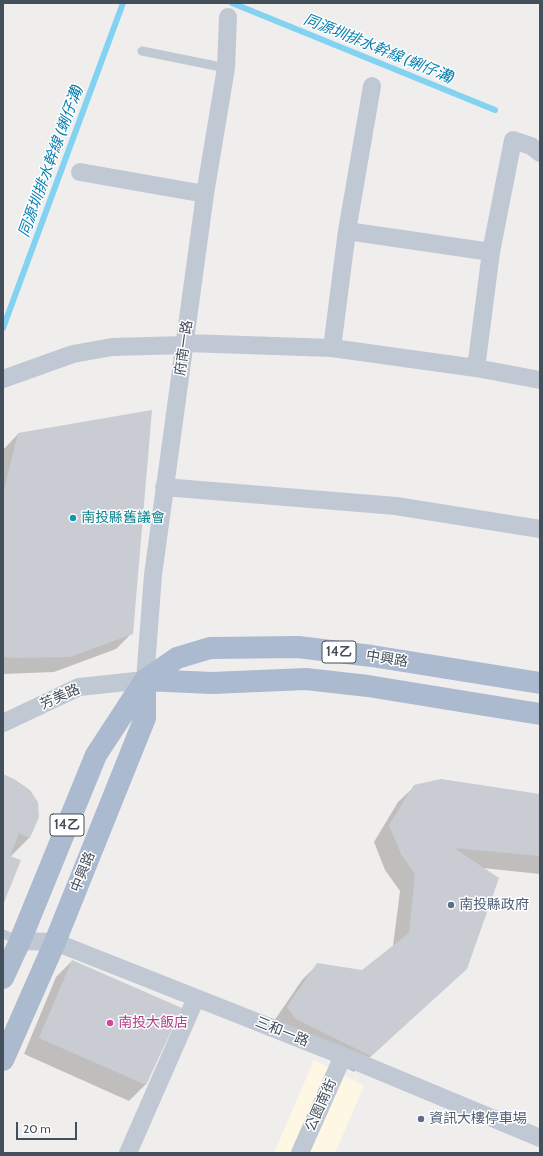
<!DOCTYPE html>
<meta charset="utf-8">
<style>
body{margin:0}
#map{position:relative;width:543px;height:1156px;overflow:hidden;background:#f0eded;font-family:Cabin,sans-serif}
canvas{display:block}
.frame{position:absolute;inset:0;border:4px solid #444f5c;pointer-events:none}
.scale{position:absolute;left:16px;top:1122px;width:61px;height:18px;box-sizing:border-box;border:2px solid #444f5c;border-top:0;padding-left:5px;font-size:12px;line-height:14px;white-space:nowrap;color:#444f5c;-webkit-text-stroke:3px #fff;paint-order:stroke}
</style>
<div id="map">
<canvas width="543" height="1156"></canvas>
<div class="frame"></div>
<div class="scale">20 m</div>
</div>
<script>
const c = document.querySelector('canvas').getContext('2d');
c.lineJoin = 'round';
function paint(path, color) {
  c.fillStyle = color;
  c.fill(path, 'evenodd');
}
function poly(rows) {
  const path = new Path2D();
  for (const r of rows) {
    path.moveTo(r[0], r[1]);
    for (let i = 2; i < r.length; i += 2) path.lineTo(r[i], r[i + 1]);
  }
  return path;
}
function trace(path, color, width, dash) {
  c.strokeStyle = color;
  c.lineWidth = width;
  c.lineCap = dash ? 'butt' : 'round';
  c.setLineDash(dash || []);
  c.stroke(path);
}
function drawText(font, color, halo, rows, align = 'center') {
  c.font = font + ' Cabin,"Noto Sans TC",sans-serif';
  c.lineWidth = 3;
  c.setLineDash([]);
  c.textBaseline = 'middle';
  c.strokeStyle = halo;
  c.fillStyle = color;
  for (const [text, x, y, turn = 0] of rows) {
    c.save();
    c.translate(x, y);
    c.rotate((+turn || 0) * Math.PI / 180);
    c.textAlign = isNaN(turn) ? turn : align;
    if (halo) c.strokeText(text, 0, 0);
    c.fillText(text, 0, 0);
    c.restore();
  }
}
const commercial = poly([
 [314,1060,364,1086,335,1153,274,1153]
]);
const shadow = poly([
 [18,434,132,633,116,649,54,672,3,674,3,450],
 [3,775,30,837,10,857,3,902],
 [415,786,540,796,540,874,483,868,466,969,354,1072,280,1035,272,1024,302,980,318,964,362,971,393,946,400,891,385,870,374,842,398,802],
 [72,961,181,1009,145,1085,129,1101,24,1054,56,977]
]);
const stream = poly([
 [232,3,495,110],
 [3,328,123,3]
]);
const building = poly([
 [152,410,133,634,70,657,15,658,3,657,3,494,18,433],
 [3,774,14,779,30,790,38,802,39,817,30,838,19,833,10,856,21,860,3,905],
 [441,779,540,794,540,856,454,848,499,878,467,969,371,1056,296,1019,287,1007,317,963,362,970,409,933,415,874,401,854,389,825,414,785],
 [72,960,182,1008,146,1085,39,1038]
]);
const lane = poly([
 [142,51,226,68],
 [3,934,20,941]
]);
const street = poly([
 [80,172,205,194],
 [347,231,491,252],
 [332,348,347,231,372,86],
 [476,368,491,252,513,140,531,146,540,153],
 [3,379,73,354,112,347,184,345,187,343,332,348,476,368,540,380],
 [164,487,396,506,540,529],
 [3,723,79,687,145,680,153,575,205,194,226,68,228,17],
 [20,941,55,942,343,1056,540,1138],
 [128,1153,196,998],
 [300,1153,343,1056]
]);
const primary = poly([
 [145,680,212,683,306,679,368,686,540,714],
 [3,978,20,941,96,755,145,680,177,658,210,648,298,647,372,656,540,683],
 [3,1060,55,942,145,718,145,680]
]);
const markers = [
 [73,518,4,"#0f9aa8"],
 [451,905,4,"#5c6f8a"],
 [110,1023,4,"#d1479c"],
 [421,1119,4,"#5c6f8a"]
];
const shields = [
 [339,652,34],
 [67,825,34]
];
const shieldNames = [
 ["14乙",339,652],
 ["14乙",67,825]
];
const streetNames = [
 ["府南一路",184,348,-82],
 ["中興路",387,659,9],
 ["芳美路",60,697,-24],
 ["中興路",83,872,-68],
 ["三和一路",282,1032,22],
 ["公園南街",321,1105,-66]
];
const cultureNames = [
 ["南投縣舊議會",81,518]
];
const serviceNames = [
 ["南投縣政府",459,905],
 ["資訊大樓停車場",429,1119]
];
const hotelNames = [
 ["南投大飯店",118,1023]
];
const waterNames = [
 ["同源圳排水幹線 (蜊仔溝)",379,49,22],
 ["同源圳排水幹線 (蜊仔溝)",51,161,-70]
];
paint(commercial, '#fdf7e4');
paint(shadow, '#0003');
trace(stream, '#82d2f1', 6);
paint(building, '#c9ccd2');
trace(lane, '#c0c8d4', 9);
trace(street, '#c0c8d4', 18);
trace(primary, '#abbace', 22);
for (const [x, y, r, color] of markers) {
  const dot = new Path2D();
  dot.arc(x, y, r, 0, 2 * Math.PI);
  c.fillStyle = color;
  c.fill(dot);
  trace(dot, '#fff', 1.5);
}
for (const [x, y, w] of shields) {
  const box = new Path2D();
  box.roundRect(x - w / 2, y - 11, w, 22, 3);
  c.fillStyle = '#fff';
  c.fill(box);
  trace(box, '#444f5c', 1);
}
drawText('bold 13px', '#444f5c', null, shieldNames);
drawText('14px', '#444f5c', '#fff', streetNames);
drawText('14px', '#0d838f', '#fff', cultureNames, 'left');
drawText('14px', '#4e5e75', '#fff', serviceNames, 'left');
drawText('14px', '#b23c85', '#fff', hotelNames, 'left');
drawText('italic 15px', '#047faf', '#fff', waterNames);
</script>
